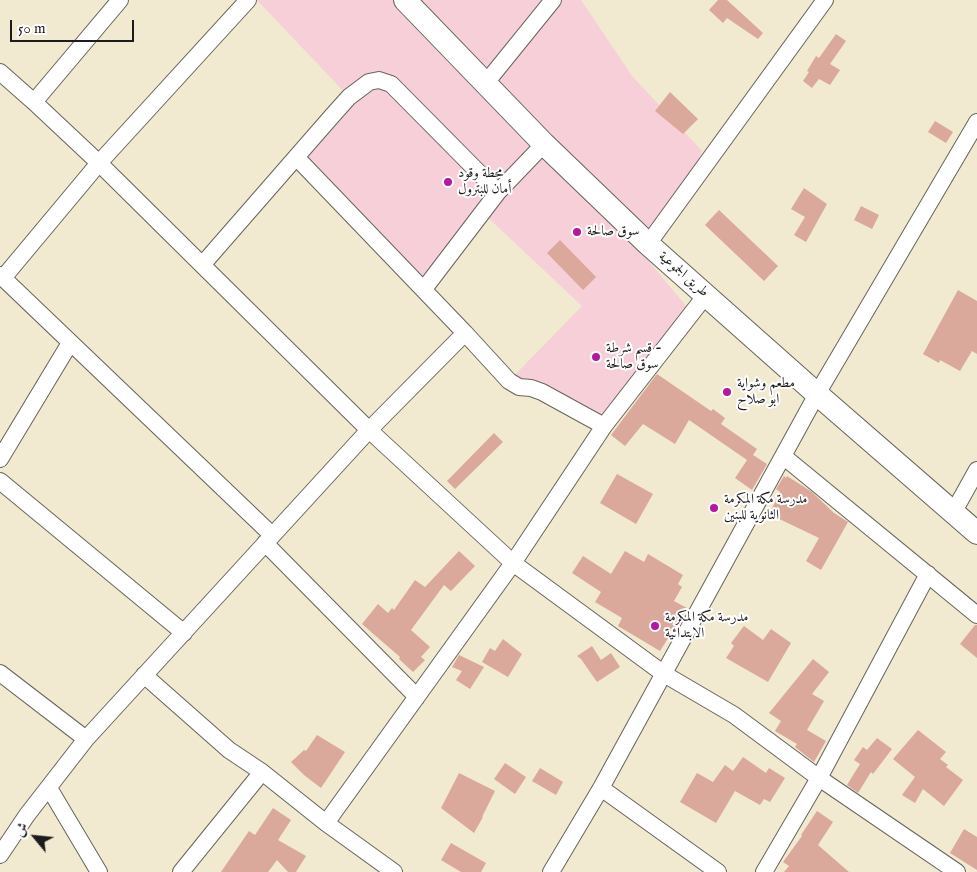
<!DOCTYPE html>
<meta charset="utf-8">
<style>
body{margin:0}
#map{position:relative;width:977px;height:872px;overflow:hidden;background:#f1e9d0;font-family:"IM FELL English",Amiri,serif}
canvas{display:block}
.north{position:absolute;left:10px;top:812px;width:50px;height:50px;-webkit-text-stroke:4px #fff;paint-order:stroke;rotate:298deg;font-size:14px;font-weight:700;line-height:20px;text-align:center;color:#1c1c1c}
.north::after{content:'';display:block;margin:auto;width:18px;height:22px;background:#1c1c1c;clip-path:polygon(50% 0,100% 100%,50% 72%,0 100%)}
.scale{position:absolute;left:10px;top:20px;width:124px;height:22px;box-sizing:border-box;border:2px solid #1c1c1c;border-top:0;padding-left:6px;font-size:15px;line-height:18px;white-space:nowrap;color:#1c1c1c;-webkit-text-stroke:4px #fff;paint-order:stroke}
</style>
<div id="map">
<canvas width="977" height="872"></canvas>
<div class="north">ش</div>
<div class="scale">50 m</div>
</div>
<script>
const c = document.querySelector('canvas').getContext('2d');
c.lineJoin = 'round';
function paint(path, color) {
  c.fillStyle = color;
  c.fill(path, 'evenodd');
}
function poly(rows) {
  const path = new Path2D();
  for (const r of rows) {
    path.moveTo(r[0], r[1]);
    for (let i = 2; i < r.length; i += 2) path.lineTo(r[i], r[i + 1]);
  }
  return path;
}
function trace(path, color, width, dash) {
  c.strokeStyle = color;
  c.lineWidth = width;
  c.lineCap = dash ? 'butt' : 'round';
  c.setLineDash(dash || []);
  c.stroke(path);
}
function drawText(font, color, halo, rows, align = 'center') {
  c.font = font + ' "IM FELL English",Amiri,serif';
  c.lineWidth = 4;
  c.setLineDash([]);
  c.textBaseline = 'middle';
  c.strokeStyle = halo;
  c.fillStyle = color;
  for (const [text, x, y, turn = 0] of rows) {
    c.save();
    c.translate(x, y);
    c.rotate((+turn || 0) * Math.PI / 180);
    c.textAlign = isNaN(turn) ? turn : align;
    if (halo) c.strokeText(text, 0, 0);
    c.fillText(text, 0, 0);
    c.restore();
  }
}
const built = poly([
 [257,0,581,0,632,76,702,151,695,169,680,185,640,251,692,313,604,426,509,381,582,306,482,212,424,289,296,157,349,97]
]);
const building = poly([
 [718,0,727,0,763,33,758,39,727,18,723,23,709,10],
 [836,34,846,41,830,64,840,70,830,85,819,79,812,88,803,81,809,72,807,71,816,56,819,58],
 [670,92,698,119,683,134,655,111],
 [935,121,953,132,946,143,928,132],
 [804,188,827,204,806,242,794,235,805,217,791,209],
 [861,206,879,215,872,229,854,220],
 [719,210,778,266,764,281,705,225],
 [560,240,596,277,583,290,547,253],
 [958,290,977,301,977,354,972,351,960,371,940,360,939,363,923,354],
 [657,374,711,411,713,409,725,418,721,424,757,449,753,455,767,464,752,490,735,478,747,460,689,420,675,444,643,424,625,446,611,435],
 [494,433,503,442,455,489,447,481],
 [617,474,653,494,636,524,600,503],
 [784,476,786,478,787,476,812,492,834,513,848,522,821,570,806,561,819,538,769,514,780,492,776,489],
 [459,551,475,566,451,591,444,585,411,630,430,647,421,657,425,660,413,672,399,659,400,657,362,624,378,604,388,613,392,608,394,610,415,580,425,587],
 [625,551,644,562,648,554,683,575,678,584,682,587,674,601,687,608,660,651,618,626,622,618,595,602,601,592,572,573,583,556,611,574],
 [975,625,977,625,977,658,960,644],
 [744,626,763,640,771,629,791,643,768,682,726,658,734,646,731,643],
 [503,639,522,654,508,677,482,662,490,648,495,651],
 [592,646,601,660,611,653,620,667,597,682,581,659,577,656],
 [459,655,484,667,470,689,456,680,462,671,452,667],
 [813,659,829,672,812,694,824,701,807,730,826,741,814,762,795,747,797,744,775,731,781,721,769,713],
 [918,730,946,752,940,759,948,765,946,767,963,780,944,806,923,789,915,803,902,795,915,777,893,759],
 [317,735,345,752,321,788,304,775,291,762,304,750,306,751],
 [877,738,892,749,873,774,871,772,858,793,847,785,860,764,854,760,863,747,867,750],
 [743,757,766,773,769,768,785,778,770,802,764,799,760,805,735,791,716,823,680,802,697,773,713,782,725,765,733,771],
 [505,763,526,777,515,794,494,779],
 [540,768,563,782,556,795,532,781],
 [459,773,495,791,482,817,483,817,474,833,441,808],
 [273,808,291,820,278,840,306,856,296,872,288,872,277,860,268,872,221,872,249,831,255,835],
 [817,811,833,822,818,845,849,872,784,872,789,866,783,862,802,836,801,835],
 [964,829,977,837,977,870,950,853],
 [451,843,486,863,481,872,461,872,441,860]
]);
const street = poly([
 [0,72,34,102,99,163,369,430,513,563,664,674,734,715,819,778,957,872],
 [485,84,553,0],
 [34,102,120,0],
 [296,157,465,333,509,381,519,387,531,388,542,392,604,426],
 [648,244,825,0],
 [202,265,332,116,349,97,369,82,379,80,391,84,498,192],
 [0,275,272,535],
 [3,278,99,163,248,0],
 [424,289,498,192,544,144],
 [783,456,977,615],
 [0,459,70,343],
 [0,481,184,633],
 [953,513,977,470],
 [265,543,417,697],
 [0,673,86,739],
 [144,675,229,750,262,772,326,823,394,872],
 [49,788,99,872],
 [601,788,718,872],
 [326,823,513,563,604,426,706,295],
 [0,855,27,815,86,739,369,430,465,333],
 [181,872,262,772],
 [551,872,601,788,817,394,977,122],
 [764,872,819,778,928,574]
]);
const secondary = poly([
 [405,0,544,144,648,244,817,394,977,533]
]);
const markers = [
 [448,182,5,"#b5179e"],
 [577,232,5,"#b5179e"],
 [596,357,5,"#b5179e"],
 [727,392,5,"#b5179e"],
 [714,508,5,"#b5179e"],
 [655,626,5,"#b5179e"]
];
const poiNames = [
 ["محطة وقود",458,174],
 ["أمان للبترول",458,190],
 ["سوق صالحة",587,232],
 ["قسم شرطة -",606,349],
 ["سوق صالحة",606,365],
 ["مطعم وشواية",737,384],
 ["ابو صلاح",737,400],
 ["مدرسة مكة المكرمة",724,500],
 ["الثانوية للبنين",724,516],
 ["مدرسة مكة المكرمة",665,618],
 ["الابتدائية",665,634]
];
const streetNames = [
 ["طريق الجموعية",683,275,41]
];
paint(built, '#f6cfd8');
paint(building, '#dba89c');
trace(street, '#67645b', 18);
trace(secondary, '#67645b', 24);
trace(street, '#fff', 16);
trace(secondary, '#fff', 22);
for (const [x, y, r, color] of markers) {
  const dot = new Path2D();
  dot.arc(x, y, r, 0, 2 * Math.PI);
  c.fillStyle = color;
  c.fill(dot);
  trace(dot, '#fff', 2);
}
drawText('14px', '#1c1c1c', '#fff', poiNames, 'left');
drawText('14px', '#1c1c1c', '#fff', streetNames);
</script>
